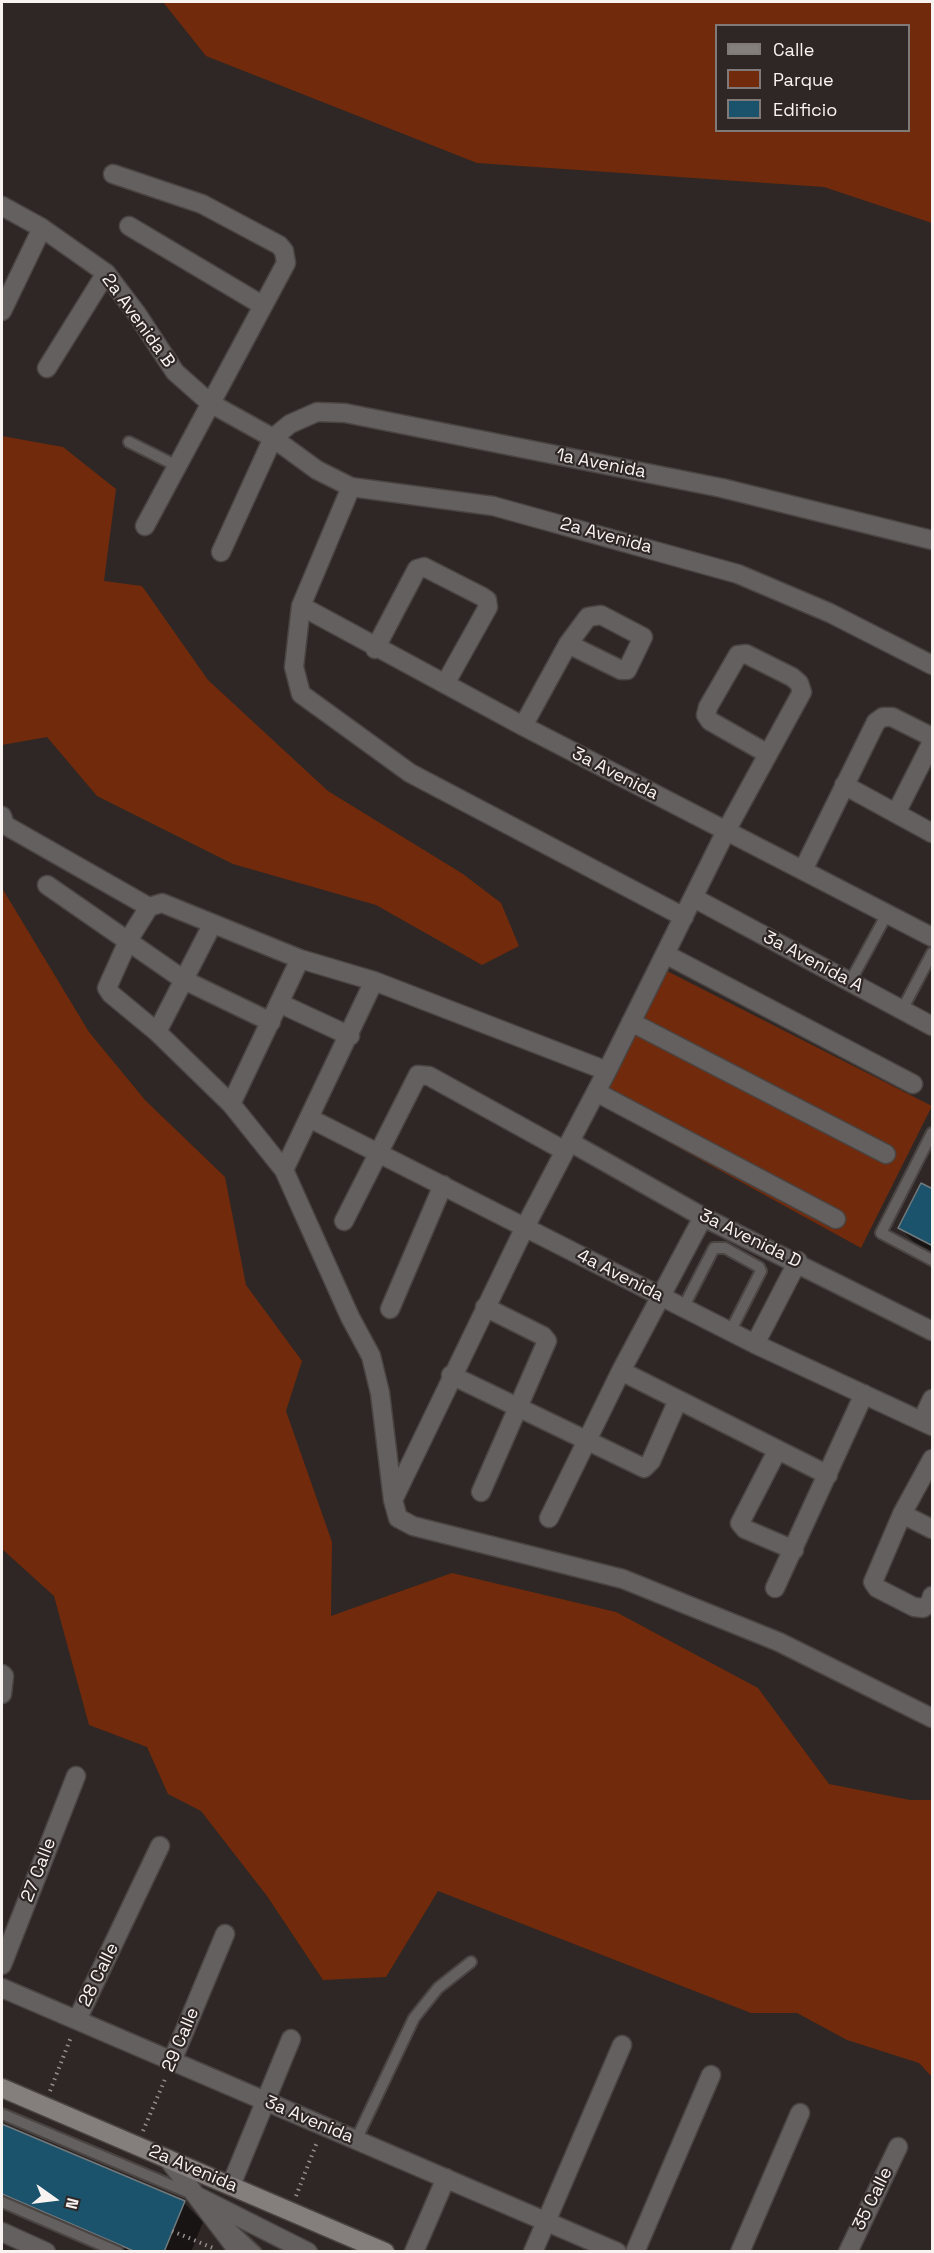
<!DOCTYPE html>
<style>
body{margin:0}
#map{position:relative;width:934px;height:2253px;overflow:hidden;background:#2e2725;font-family:"Space Grotesk",sans-serif}
canvas{display:block}
.frame{position:absolute;inset:0;border:3px solid #f8f3f1;pointer-events:none}
.legend{position:absolute;left:715px;top:24px;width:195px;height:108px;box-sizing:border-box;background:#2e2725;border:2px solid #7f7977;margin:0;padding:8px 10px;list-style:none;font-size:18px;color:#f8f3f1}
.legend li{display:flex;align-items:center;gap:12px;height:30px}
.legend b{width:30px;border:2px solid #7f7977}
.north{position:absolute;left:24px;top:2169px;width:60px;height:60px;-webkit-text-stroke:4px #2e2725;paint-order:stroke;rotate:104deg;font-size:16px;font-weight:700;line-height:24px;text-align:center;color:#f8f3f1}
.north::after{content:'';display:block;margin:auto;width:21px;height:27px;background:#f8f3f1;clip-path:polygon(50% 0,100% 100%,50% 72%,0 100%)}
</style>
<div id="map">
<canvas width="934" height="2253"></canvas>
<div class="frame"></div>
<ul class="legend">
<li><b style="height:8px;background:#847f7d"></b>Calle</li>
<li><b style="height:16px;background:#712a0b"></b>Parque</li>
<li><b style="height:16px;background:#1a536b"></b>Edificio</li>
</ul>
<div class="north">N</div>
</div>
<script>
const c = document.querySelector('canvas').getContext('2d');
c.lineJoin = 'round';
function paint(path, color) {
  c.fillStyle = color;
  c.fill(path, 'evenodd');
}
function poly(rows) {
  const path = new Path2D();
  for (const r of rows) {
    path.moveTo(r[0], r[1]);
    for (let i = 2; i < r.length; i += 2) path.lineTo(r[i], r[i + 1]);
  }
  return path;
}
function trace(path, color, width, dash) {
  c.strokeStyle = color;
  c.lineWidth = width;
  c.lineCap = dash ? 'butt' : 'round';
  c.setLineDash(dash || []);
  c.stroke(path);
}
function drawText(font, color, halo, rows, align = 'center') {
  c.font = font + ' "Space Grotesk",sans-serif';
  c.lineWidth = 4.5;
  c.setLineDash([]);
  c.textBaseline = 'middle';
  c.strokeStyle = halo;
  c.fillStyle = color;
  for (const [text, x, y, turn = 0] of rows) {
    c.save();
    c.translate(x, y);
    c.rotate((+turn || 0) * Math.PI / 180);
    c.textAlign = isNaN(turn) ? turn : align;
    if (halo) c.strokeText(text, 0, 0);
    c.fillText(text, 0, 0);
    c.restore();
  }
}
const green = poly([
 [163,2,932,2,932,223,824,187,477,163,206,56],
 [716,26,908,26,908,130,716,130],
 [2,436,63,447,116,489,104,581,142,586,208,680,328,791,463,874,501,903,519,946,482,965,376,905,233,864,97,796,47,737,2,745],
 [2,888,89,1032,145,1100,225,1177,246,1285,302,1361,286,1411,332,1542,331,1616,452,1573,616,1612,758,1688,829,1784,910,1800,932,1800,932,2077,919,2063,847,2040,797,2013,751,2013,438,1891,386,1977,323,1980,267,1896,201,1811,168,1794,147,1747,89,1725,54,1596,2,1549],
 [667,971,932,1106,861,1248,601,1105]
]);
const shadow = poly([
 [932,1191,932,1251,914,1242,900,1228],
 [2,2125,184,2203,203,2222,191,2252,113,2252,2,2204]
]);
const building = poly([
 [921,1183,933,1189,933,1246,898,1228,921,1183],
 [2,2124,185,2201,164,2252,136,2252,2,2194,2,2124]
]);
const path = poly([
 [50,2091,71,2037],
 [143,2131,166,2077],
 [296,2196,317,2142],
 [172,2231,213,2248]
]);
const lane = poly([
 [129,442,177,466],
 [850,982,887,914],
 [902,1010,932,953],
 [932,1133,881,1233,932,1260],
 [683,1308,714,1248,725,1248,759,1267,761,1271,730,1332],
 [2,2114,192,2194],
 [356,2140,414,2018,438,1988,471,1962],
 [2,2202,118,2252],
 [224,2222,256,2252]
]);
const street = poly([
 [113,174,202,204,279,245,284,251,286,263,145,526],
 [2,206,42,228,106,273,137,314,175,372,210,403,273,438,317,470,351,487,493,506,738,574,830,613,932,665],
 [129,226,262,305],
 [2,311,42,228],
 [47,368,106,273],
 [351,487,301,606,294,667,301,694,410,773,684,917],
 [221,552,273,438,290,424,317,412,345,413,722,488,932,540],
 [301,606,523,726,932,937],
 [375,649,417,569,424,567,481,596,487,600,488,607,445,684],
 [523,726,568,644,588,617,601,615,643,637,627,670,621,670,568,644],
 [844,785,932,833],
 [896,813,932,742],
 [2,816,5,825,149,907,162,903,300,959,374,981,607,1071],
 [803,870,876,722,883,717,892,717,932,737],
 [47,885,184,980,271,1022],
 [694,898,932,1026],
 [149,907,129,939,107,988,111,994,157,1032,231,1104,284,1170,350,1317,371,1356,380,1393,393,1500,398,1518,413,1526,623,1579,779,1642,932,1718],
 [665,954,913,1084],
 [279,1003,350,1036],
 [631,1022,886,1154],
 [157,1032,212,925],
 [596,1092,836,1219],
 [231,1104,300,959],
 [311,1119,755,1344,932,1426],
 [570,1142,703,1217,932,1331],
 [284,1170,374,981],
 [344,1221,418,1075,429,1076,565,1151],
 [390,1309,443,1185],
 [755,1344,798,1261],
 [621,1371,828,1475],
 [451,1375,644,1468,651,1461,678,1400],
 [922,1420,932,1399],
 [777,1451,740,1523,745,1529,794,1550],
 [932,1459,902,1514,873,1582,877,1588,914,1607,923,1608,930,1603,932,1596],
 [481,1492,547,1341,543,1336,485,1307],
 [393,1500,525,1227,607,1071,726,831,802,692,799,683,792,677,746,654,738,655,708,707,706,715,710,721,768,754],
 [902,1514,932,1529],
 [549,1518,621,1371,703,1217],
 [775,1588,864,1394],
 [2,1674,4,1676,2,1694],
 [2,1965,76,1776],
 [2,1988,617,2252],
 [77,2020,160,1846],
 [172,2061,225,1934],
 [168,2159,239,2252],
 [231,2185,291,2039],
 [197,2196,308,2252],
 [2,2232,46,2252],
 [414,2252,446,2178],
 [533,2252,622,2045],
 [635,2252,711,2075],
 [740,2252,800,2113],
 [848,2252,898,2147]
]);
const secondary = poly([
 [2,2088,385,2252]
]);
const streetNames = [
 ["2a Avenida B",138,321,54],
 ["1a Avenida",601,464,11],
 ["2a Avenida",606,536,15],
 ["3a Avenida",615,774,27],
 ["3a Avenida A",813,962,28],
 ["3a Avenida D",750,1239,26],
 ["4a Avenida",620,1276,27],
 ["27 Calle",39,1870,-69],
 ["28 Calle",99,1975,-64],
 ["29 Calle",181,2040,-67],
 ["3a Avenida",309,2120,23],
 ["2a Avenida",193,2169,23],
 ["35 Calle",873,2199,-64]
];
paint(green, '#712a0b');
paint(shadow, '#0007');
paint(building, '#1a536b');
trace(building, '#71797d', 1.5);
trace(lane, '#4a4442', 14);
trace(street, '#4a4442', 21);
trace(secondary, '#4a4442', 21);
trace(path, '#948e8c', 4, [1.5, 4.5]);
trace(lane, '#64605f', 10);
trace(street, '#64605f', 18);
trace(secondary, '#847f7d', 18);
drawText('18px', '#f8f3f1', '#2e2725', streetNames);
</script>
